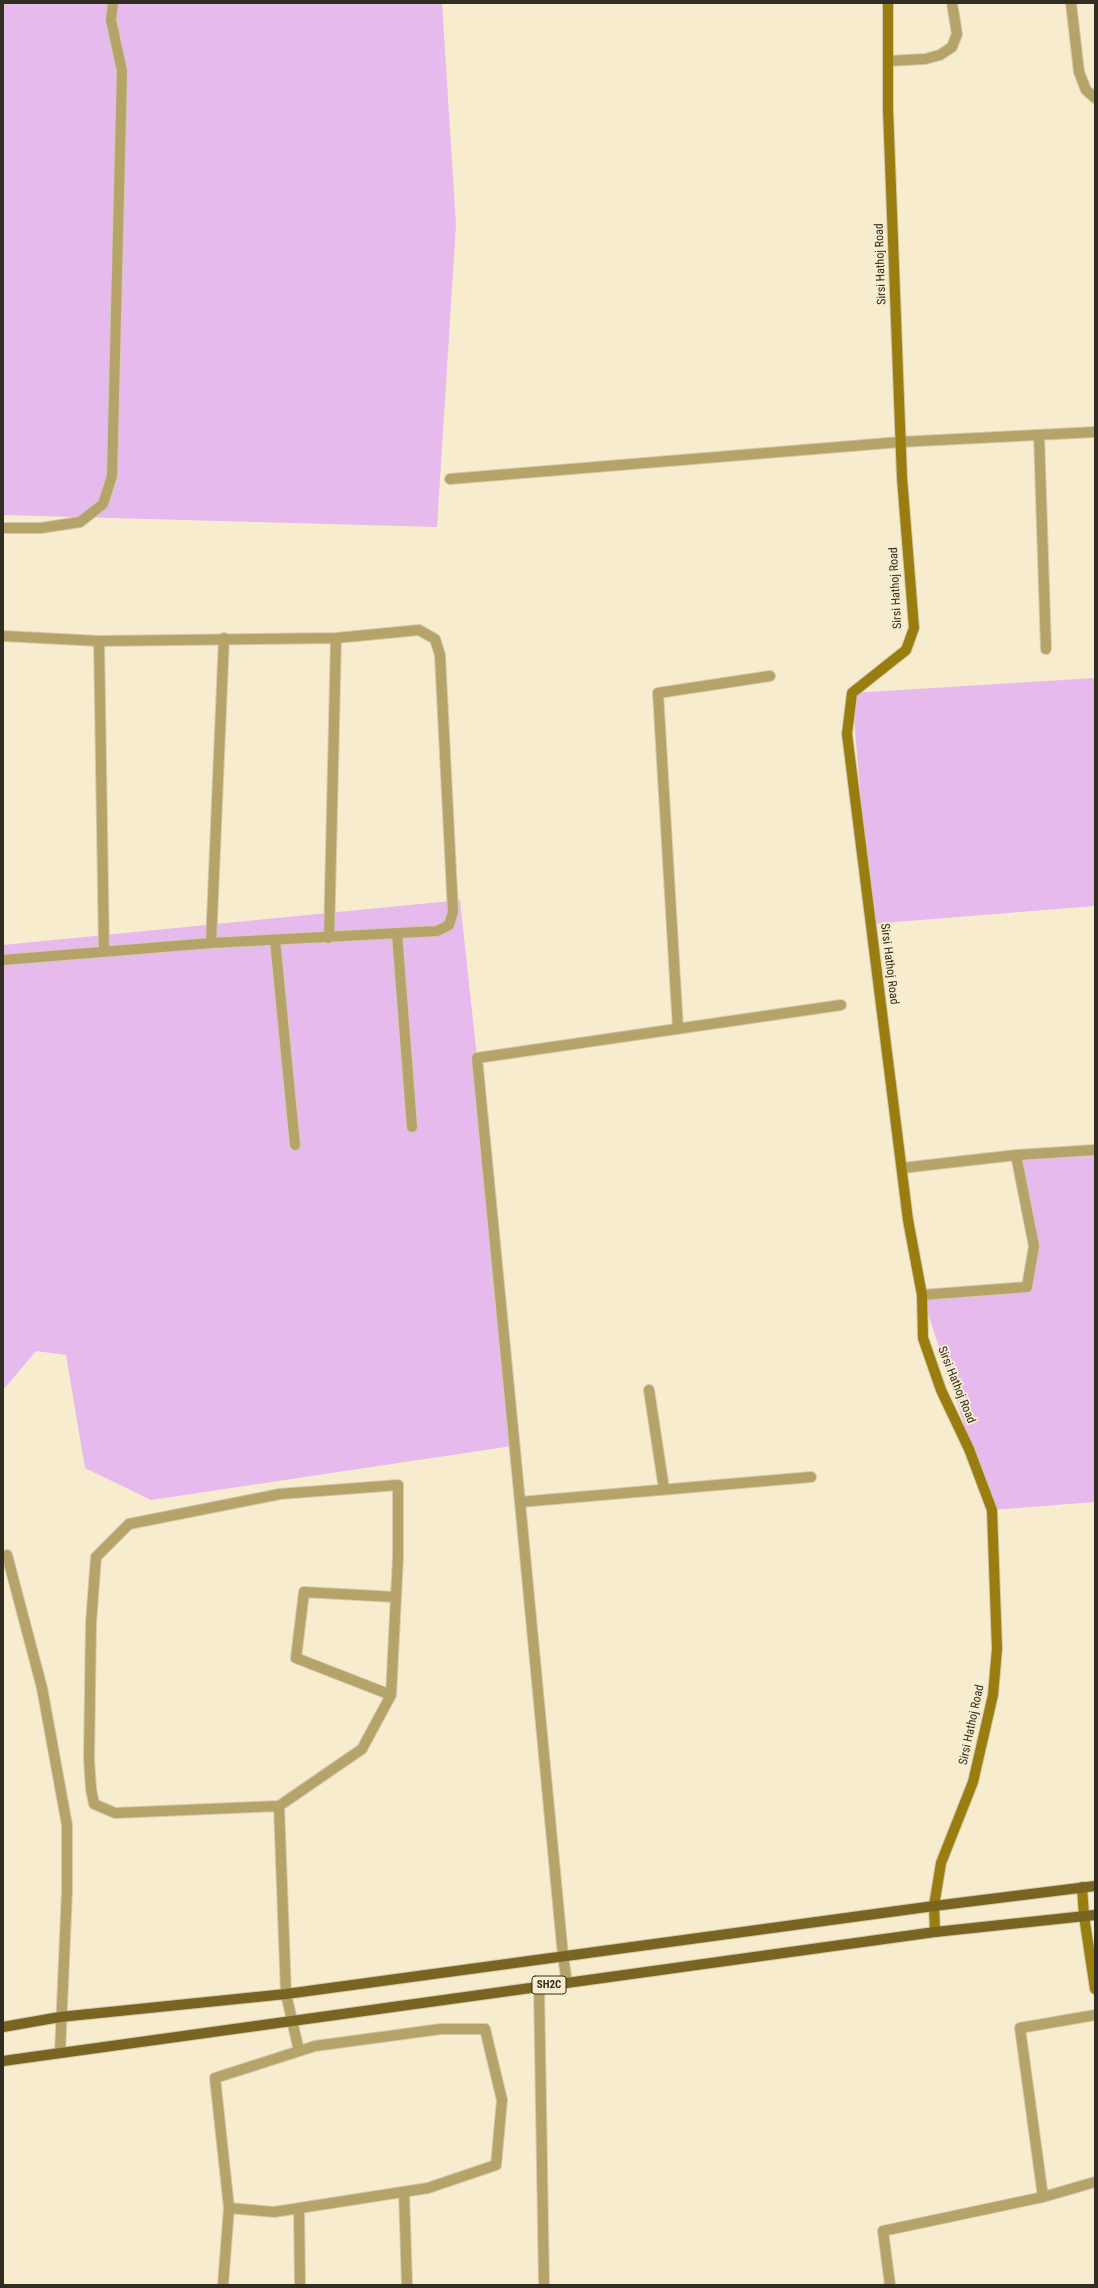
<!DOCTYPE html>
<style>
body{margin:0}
#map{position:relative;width:1098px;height:2288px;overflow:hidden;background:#f7edce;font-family:"Roboto Condensed",sans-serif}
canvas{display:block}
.frame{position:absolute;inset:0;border:4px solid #312d21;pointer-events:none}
</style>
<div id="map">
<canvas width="1098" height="2288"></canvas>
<div class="frame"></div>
</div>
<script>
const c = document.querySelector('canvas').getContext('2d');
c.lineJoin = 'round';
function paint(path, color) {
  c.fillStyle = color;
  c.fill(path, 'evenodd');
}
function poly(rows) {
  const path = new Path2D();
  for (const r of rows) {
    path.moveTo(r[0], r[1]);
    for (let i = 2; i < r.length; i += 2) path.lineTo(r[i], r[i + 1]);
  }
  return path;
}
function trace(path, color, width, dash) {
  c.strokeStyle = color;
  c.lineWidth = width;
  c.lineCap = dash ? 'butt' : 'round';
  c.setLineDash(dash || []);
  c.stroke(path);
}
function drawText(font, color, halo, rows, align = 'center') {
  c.font = font + ' "Roboto Condensed",sans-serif';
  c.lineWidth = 4;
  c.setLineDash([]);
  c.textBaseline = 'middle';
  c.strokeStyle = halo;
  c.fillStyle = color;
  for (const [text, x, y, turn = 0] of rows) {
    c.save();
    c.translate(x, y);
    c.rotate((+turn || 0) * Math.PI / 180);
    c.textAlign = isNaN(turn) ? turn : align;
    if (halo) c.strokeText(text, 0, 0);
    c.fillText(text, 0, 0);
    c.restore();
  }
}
const green = poly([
 [3,3,442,3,456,225,437,527,3,515],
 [1095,678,1095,906,871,924,852,693],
 [460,900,519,1445,151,1500,85,1468,66,1355,36,1351,3,1390,3,945],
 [1095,1150,1095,1502,992,1510,922,1295,1027,1286,1034,1246,1016,1155]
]);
const lane = poly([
 [1071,3,1079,72,1086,90,1095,98],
 [888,61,925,59,940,55,952,47,957,34,952,3],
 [3,528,41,528,80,522,103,504,112,476,122,71,111,20,113,3],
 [678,1029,658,693,770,676],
 [649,1390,664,1489],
 [520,1502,477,1058,841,1005],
 [567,1983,563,1956,520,1502,811,1477]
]);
const street = poly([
 [1039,435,1046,649],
 [450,479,900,442,1095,432],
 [3,636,99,641,336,638,419,630,435,639,440,655,453,912,449,925,437,931,211,943,3,960],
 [99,641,104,951],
 [397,934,412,1127],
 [329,938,336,638],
 [275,940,295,1145],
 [211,943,224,638],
 [902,1168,1016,1155,1095,1150],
 [922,1295,1027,1287,1034,1246,1016,1155],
 [7,1555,42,1688,67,1825,67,1891,60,2053],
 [391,1695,296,1658,304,1592,395,1597],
 [279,1806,362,1749,391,1695,398,1557,398,1485,280,1494,129,1524,96,1557,91,1623,89,1759,91,1789,94,1804,115,1813,279,1806,286,1994,299,2051],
 [539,1987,544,2285],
 [1095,2015,1020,2028,1043,2197,1095,2182],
 [441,2029,485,2029,502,2100,496,2165,428,2188,274,2212,229,2208,215,2078,315,2046,441,2029],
 [404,2192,407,2285],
 [299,2208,300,2285],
 [223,2285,229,2208],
 [890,2285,883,2231,1043,2197]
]);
const secondary = poly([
 [888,3,888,109,902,478,914,628,906,650,852,693,847,734,908,1220,922,1295,923,1338,941,1390,969,1449,992,1510,997,1649,993,1695,973,1782,941,1863,934,1906,935,1932],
 [1082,1887,1084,1916,1095,1989]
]);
const primary = poly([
 [3,2027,60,2017,286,1994,934,1906,1095,1886],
 [3,2061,935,1932,1095,1915]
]);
const shields = [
 [549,1985,34]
];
const shieldNames = [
 ["SH2C",549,1985]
];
const streetNames = [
 ["Sirsi Hathoj Road",881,264,-92],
 ["Sirsi Hathoj Road",896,588,-93],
 ["Sirsi Hathoj Road",889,964,83],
 ["Sirsi Hathoj Road",956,1385,68],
 ["Sirsi Hathoj Road",972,1725,-78]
];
paint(green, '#e6baed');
trace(lane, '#d3caaf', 12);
trace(street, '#d3caaf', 12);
trace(secondary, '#d3caaf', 12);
trace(primary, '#d3caaf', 12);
trace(lane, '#b5a369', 10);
trace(street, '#b5a369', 10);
trace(secondary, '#997d0f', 10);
trace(primary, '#796521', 10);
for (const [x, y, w] of shields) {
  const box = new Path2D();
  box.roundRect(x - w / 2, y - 9, w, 18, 3);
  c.fillStyle = '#f7edce';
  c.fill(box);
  trace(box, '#312d21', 1);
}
drawText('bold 11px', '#312d21', null, shieldNames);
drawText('12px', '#312d21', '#f7edce', streetNames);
</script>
